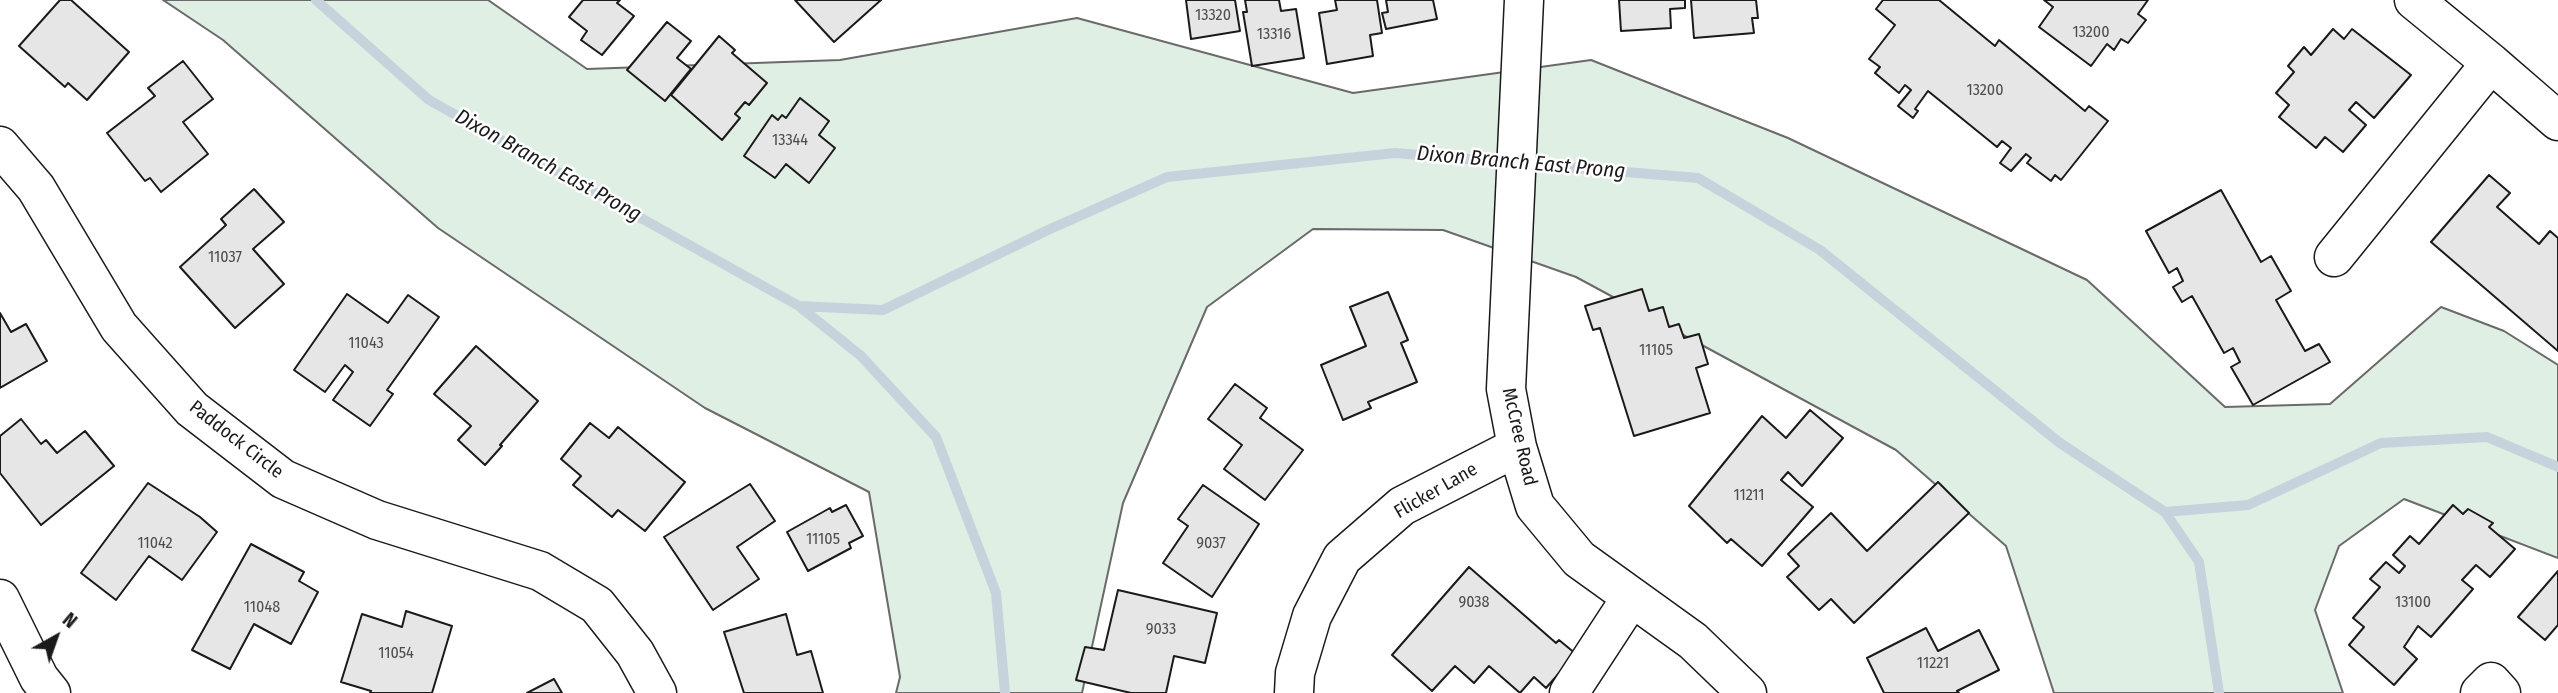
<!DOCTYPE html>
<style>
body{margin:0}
#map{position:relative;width:2558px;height:693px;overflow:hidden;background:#fff;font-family:"Fira Sans Condensed",sans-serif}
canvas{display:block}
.north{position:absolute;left:21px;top:602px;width:70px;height:70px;-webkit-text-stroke:5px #fff;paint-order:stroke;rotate:40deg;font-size:19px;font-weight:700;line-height:28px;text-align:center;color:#1a1a1a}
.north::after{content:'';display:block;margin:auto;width:24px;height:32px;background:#1a1a1a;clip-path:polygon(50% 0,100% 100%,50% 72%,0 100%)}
</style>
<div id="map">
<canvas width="2558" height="693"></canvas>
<div class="north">N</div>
</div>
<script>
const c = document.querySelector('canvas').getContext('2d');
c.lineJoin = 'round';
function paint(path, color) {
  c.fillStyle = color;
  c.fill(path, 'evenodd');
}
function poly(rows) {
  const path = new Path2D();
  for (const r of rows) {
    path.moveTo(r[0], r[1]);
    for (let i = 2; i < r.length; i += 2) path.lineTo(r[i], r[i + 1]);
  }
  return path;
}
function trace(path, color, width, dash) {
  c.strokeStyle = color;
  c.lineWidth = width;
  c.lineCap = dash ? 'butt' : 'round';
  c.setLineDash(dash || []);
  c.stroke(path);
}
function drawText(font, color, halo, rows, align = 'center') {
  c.font = font + ' "Fira Sans Condensed",sans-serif';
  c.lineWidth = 5;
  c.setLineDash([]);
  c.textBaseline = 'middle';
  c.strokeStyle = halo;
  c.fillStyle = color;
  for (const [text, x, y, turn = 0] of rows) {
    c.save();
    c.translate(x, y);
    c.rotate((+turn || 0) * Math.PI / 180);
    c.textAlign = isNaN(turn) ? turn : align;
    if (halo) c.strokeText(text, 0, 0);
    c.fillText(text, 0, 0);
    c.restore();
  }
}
const green = poly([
 [163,0,488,0,587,69,840,60,1077,18,1353,93,1591,60,1788,138,2087,280,2225,407,2330,404,2441,307,2504,331,2558,365,2558,558,2404,499,2339,546,2315,610,2343,693,2054,693,2006,546,1896,450,1576,277,1443,230,1313,229,1207,307,1123,503,1082,693,896,693,900,677,869,492,705,408,438,228,223,40,163,0]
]);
const stream = poly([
 [316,0,429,100,799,306,883,310,1048,230,1167,177,1395,153,1698,178,1820,250,2060,443,2165,512,2248,505,2381,443,2487,437,2558,467],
 [799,306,861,356,936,437,996,593,1005,693],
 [2165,512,2199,562,2219,693]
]);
const building = poly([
 [60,0,71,0,129,52,87,100,68,83,65,87,19,46,60,0],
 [583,0,620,0,617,3,634,16,602,55,581,40,587,31,569,17,583,0],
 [795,0,881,0,834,42,795,0],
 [1186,0,1235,0,1240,31,1191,39,1186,0],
 [1245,0,1279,0,1281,11,1296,9,1304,58,1252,66,1243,12,1247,12,1245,0],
 [1335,0,1377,0,1382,33,1370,35,1373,56,1327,64,1319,13,1337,10,1335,0],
 [1386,0,1433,0,1437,19,1386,29,1382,13,1388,12,1386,0],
 [1619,0,1685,0,1685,8,1670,9,1671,28,1621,31,1619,0],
 [1691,0,1756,0,1758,18,1752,18,1754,33,1694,38,1691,0],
 [1883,0,1939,0,1995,46,1999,40,2085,111,2089,106,2108,121,2061,180,2055,175,2051,181,2027,163,2031,158,2026,154,2011,171,2000,163,2011,148,2002,141,1997,147,1928,91,1915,109,1918,111,1913,118,1898,106,1911,90,1905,85,1899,93,1875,73,1880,67,1869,59,1895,25,1876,9,1883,0],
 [2044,0,2148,0,2138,14,2146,20,2128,43,2121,39,2114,50,2107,44,2091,66,2039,27,2053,7,2044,0],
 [667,22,691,41,677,58,691,69,665,101,627,70,667,22],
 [2333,29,2344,39,2352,29,2411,75,2374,118,2356,102,2349,110,2366,125,2343,152,2325,137,2316,148,2279,117,2289,105,2276,93,2294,72,2288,66,2304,47,2311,55,2333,29],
 [719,36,735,50,732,53,767,83,749,105,745,102,735,114,740,118,722,140,671,95,719,36],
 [183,61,213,99,183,122,208,154,161,192,150,178,145,181,107,133,155,96,148,88,183,61],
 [800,98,829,121,819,135,835,148,809,183,786,164,775,178,744,156,772,115,778,120,782,115,786,118,800,98],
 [2489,175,2510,193,2497,207,2539,244,2550,231,2558,238,2558,351,2431,242,2489,175],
 [254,189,284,222,253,249,284,284,235,328,180,267,226,225,221,219,254,189],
 [2221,190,2261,262,2271,256,2291,291,2276,300,2305,351,2319,344,2330,362,2253,405,2231,367,2240,362,2233,348,2224,353,2192,296,2182,302,2173,287,2183,281,2177,268,2169,273,2146,231,2221,190],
 [1642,289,1649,311,1663,307,1669,327,1679,324,1684,338,1699,334,1708,364,1696,368,1710,413,1634,436,1600,328,1593,330,1585,306,1642,289],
 [1388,292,1408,340,1401,343,1417,382,1368,402,1371,408,1343,420,1321,365,1366,346,1350,307,1388,292],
 [347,294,388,323,408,295,439,317,387,390,393,394,370,426,333,400,353,372,345,365,325,392,294,370,347,294],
 [0,313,11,332,26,324,47,361,0,388,0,313],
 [476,346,538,401,500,445,502,446,485,465,458,440,471,426,434,394,476,346],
 [1235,384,1267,408,1260,418,1303,450,1265,500,1224,469,1242,445,1208,419,1235,384],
 [1810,410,1843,438,1802,486,1788,472,1781,480,1813,507,1762,566,1731,539,1727,543,1689,506,1762,416,1786,438,1810,410],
 [21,419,41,444,46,440,57,453,85,431,114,466,41,525,0,473,0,436,21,419],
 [590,423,609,438,618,427,685,482,645,531,618,510,612,517,573,485,581,476,561,459,590,423],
 [1938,482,1969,513,1854,623,1831,599,1819,610,1787,577,1799,566,1788,554,1831,513,1867,551,1938,482],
 [148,483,200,517,217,532,182,580,149,556,116,600,81,573,148,483],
 [750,484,775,521,737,547,759,579,713,610,664,537,750,484],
 [1203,485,1259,524,1212,597,1163,563,1188,526,1178,519,1203,485],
 [846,505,863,536,849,543,851,548,808,571,787,532,830,508,832,512,846,505],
 [2453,505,2463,514,2468,509,2493,523,2489,527,2515,549,2490,577,2476,565,2462,580,2473,589,2431,637,2418,626,2404,647,2417,659,2394,685,2349,645,2364,627,2353,618,2380,587,2370,579,2386,562,2399,573,2405,566,2393,555,2410,536,2419,544,2453,505],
 [251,544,304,572,299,581,318,592,291,644,254,624,230,669,192,650,251,544],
 [1469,567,1556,643,1559,640,1576,654,1546,688,1534,677,1520,693,1489,666,1474,683,1455,666,1432,691,1392,655,1469,567],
 [2558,571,2558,625,2545,640,2518,617,2558,571],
 [1118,590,1217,613,1205,663,1174,656,1166,693,1131,693,1076,680,1085,647,1104,650,1118,590],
 [406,611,452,626,432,693,370,693,371,691,341,682,362,614,402,627,406,611],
 [786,614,797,655,811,651,823,693,744,693,724,632,786,614],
 [1926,628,1938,651,1979,630,1999,670,1957,691,1959,693,1884,693,1867,658,1926,628],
 [554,679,562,693,527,693,554,679]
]);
const minor = poly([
 [1524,0,1506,389,1517,447,1535,506,1579,559,1693,641,1747,693],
 [2491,63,2558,121],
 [0,146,36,188,119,327,192,409,283,479,377,520,540,571,597,605,635,653,657,693],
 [2334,257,2491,63,2414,0],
 [0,599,39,678,51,693],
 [1294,693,1295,673,1312,616,1342,558,1402,506,1517,447],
 [1569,693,1631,598],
 [2480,693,2491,682,2501,693]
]);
const numberNames = [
 ["13320",1213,16],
 ["13200",2091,33],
 ["13316",1274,35],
 ["13200",1985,91],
 ["13344",790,141],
 ["11037",225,258],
 ["11043",366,344],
 ["11105",1656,351],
 ["11211",1749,496],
 ["11105",823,540],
 ["11042",155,544],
 ["9037",1211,544],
 ["9038",1474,603],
 ["13100",2413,603],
 ["11048",262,608],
 ["9033",1161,630],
 ["11054",396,654],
 ["11221",1933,664]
];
const streetNames = [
 ["McCree Road",1519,437,77],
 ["Paddock Circle",236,440,38],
 ["Flicker Lane",1436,491,-30]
];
const waterNames = [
 ["Dixon Branch East Prong",1521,163,5],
 ["Dixon Branch East Prong",548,166,29]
];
paint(green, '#e0efe3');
trace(green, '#6a6a6a', 2);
trace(stream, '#c6d2dc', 10);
paint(building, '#e6e6e6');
trace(building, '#1a1a1a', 2);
trace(minor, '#1a1a1a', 41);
trace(minor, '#fff', 38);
drawText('16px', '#4d4d4d', null, numberNames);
drawText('19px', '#1a1a1a', '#fff', streetNames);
drawText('italic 21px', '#1a1a1a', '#fff', waterNames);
</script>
